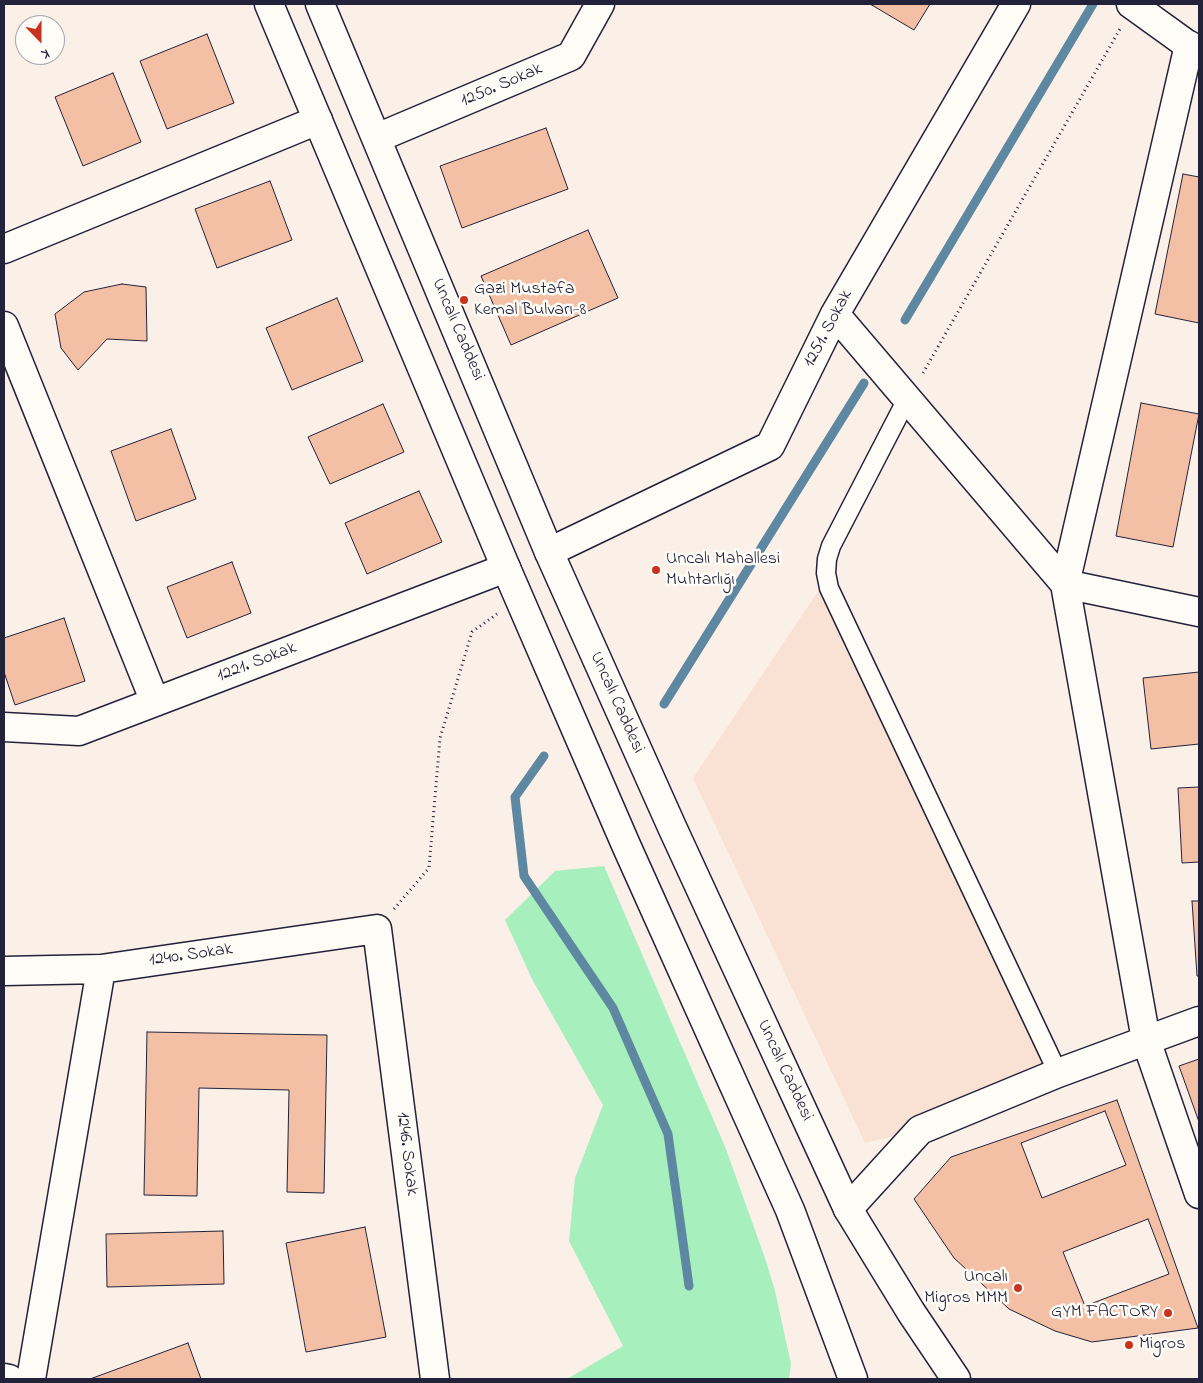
<!DOCTYPE html>
<meta charset="utf-8">
<style>
body{margin:0}
#map{position:relative;width:1203px;height:1383px;overflow:hidden;background:#fbf0e7;font-family:"Indie Flower",sans-serif}
canvas{display:block}
.frame{position:absolute;inset:0;border:5px solid #22223b;pointer-events:none}
.north{position:absolute;left:15px;top:15px;width:50px;height:50px;box-sizing:border-box;background:#fdfcf7;border:1px solid #a5a5ac;border-radius:50%;rotate:158deg;font-size:14px;font-weight:700;line-height:20px;text-align:center;color:#22223b}
.north::after{content:'';display:block;margin:auto;width:18px;height:22px;background:#c8321e;clip-path:polygon(50% 0,100% 100%,50% 72%,0 100%)}
</style>
<div id="map">
<canvas width="1203" height="1383"></canvas>
<div class="frame"></div>
<div class="north">K</div>
</div>
<script>
const c = document.querySelector('canvas').getContext('2d');
c.lineJoin = 'round';
function paint(path, color) {
  c.fillStyle = color;
  c.fill(path, 'evenodd');
}
function poly(rows) {
  const path = new Path2D();
  for (const r of rows) {
    path.moveTo(r[0], r[1]);
    for (let i = 2; i < r.length; i += 2) path.lineTo(r[i], r[i + 1]);
  }
  return path;
}
function trace(path, color, width, dash) {
  c.strokeStyle = color;
  c.lineWidth = width;
  c.lineCap = dash ? 'butt' : 'round';
  c.setLineDash(dash || []);
  c.stroke(path);
}
function drawText(font, color, halo, rows, align = 'center') {
  c.font = font + ' "Indie Flower",sans-serif';
  c.lineWidth = 5;
  c.setLineDash([]);
  c.textBaseline = 'middle';
  c.strokeStyle = halo;
  c.fillStyle = color;
  for (const [text, x, y, turn = 0] of rows) {
    c.save();
    c.translate(x, y);
    c.rotate((+turn || 0) * Math.PI / 180);
    c.textAlign = isNaN(turn) ? turn : align;
    if (halo) c.strokeText(text, 0, 0);
    c.fillText(text, 0, 0);
    c.restore();
  }
}
const built = poly([
 [823,584,1052,1076,920,1130,865,1143,693,778]
]);
const green = poly([
 [604,866,726,1149,766,1261,775,1291,791,1364,789,1379,567,1379,623,1346,569,1241,575,1178,603,1105,532,979,505,920,555,871]
]);
const stream = poly([
 [905,320,1093,4],
 [664,704,864,383],
 [544,756,515,797,524,876,613,1008,668,1134,689,1286]
]);
const building = poly([
 [870,4,930,4,914,30,870,4],
 [207,34,234,103,167,129,140,61,207,34],
 [113,73,141,142,83,166,55,97,113,73],
 [546,128,568,189,462,228,440,166,546,128],
 [1183,174,1199,177,1199,323,1155,314,1183,174],
 [270,181,292,240,217,268,195,209,270,181],
 [588,230,618,298,511,345,481,276,588,230],
 [122,284,146,287,147,341,107,339,78,370,61,348,55,314,84,292,122,284],
 [337,298,363,361,292,390,266,328,337,298],
 [1141,403,1199,414,1173,547,1116,536,1141,403],
 [383,404,404,452,330,484,308,437,383,404],
 [171,429,196,499,136,521,111,451,171,429],
 [419,491,442,542,367,574,345,523,419,491],
 [232,562,251,613,187,638,167,587,232,562],
 [64,618,85,681,15,705,4,672,4,638,64,618],
 [1199,672,1199,744,1151,749,1143,678,1199,672],
 [1199,787,1199,862,1182,863,1178,788,1199,787],
 [1192,901,1199,901,1199,976,1197,976,1192,901],
 [147,1032,327,1035,324,1193,287,1192,289,1090,199,1088,197,1196,144,1195,147,1032],
 [1199,1059,1199,1122,1179,1066,1199,1059],
 [1117,1100,1198,1328,1092,1342,1055,1331,1009,1309,954,1258,914,1199,951,1157,1117,1100],
 [1105,1111,1126,1165,1042,1198,1021,1143,1105,1111],
 [1148,1219,1169,1274,1085,1306,1063,1252,1148,1219],
 [365,1227,386,1337,306,1352,286,1243,365,1227],
 [223,1231,224,1284,107,1287,106,1234,223,1231],
 [188,1343,201,1379,90,1379,188,1343]
]);
const path = poly([
 [923,373,1120,29],
 [394,909,429,868,440,738,472,632,497,614]
]);
const service = poly([
 [907,399,831,546,827,559,826,573,829,588,1058,1073]
]);
const minor = poly([
 [1131,4,1199,53],
 [1189,45,1065,584,1199,612],
 [377,138,571,56,600,4],
 [4,249,318,120],
 [835,314,1065,584,1146,1040,1199,1194],
 [4,326,155,702],
 [549,552,770,446,835,314,1016,4],
 [4,727,79,731,506,568],
 [4,971,101,969,377,929,435,1379],
 [848,1209,920,1130,1058,1073,1199,1021],
 [4,1378,9,1379],
 [31,1379,101,969]
]);
const primary = poly([
 [269,4,506,568,626,845,790,1210,853,1379],
 [320,4,549,552,672,827,848,1209,911,1312,956,1379]
]);
const markers = [
 [464,300,5,"#c8321e"],
 [656,570,5,"#c8321e"],
 [1018,1288,5,"#c8321e"],
 [1168,1313,5,"#c8321e"],
 [1129,1345,5,"#c8321e"]
];
const streetNames = [
 ["1250. Sokak",502,86,-23],
 ["1251. Sokak",829,329,-62],
 ["Uncalı Caddesi",457,330,67],
 ["1221. Sokak",257,663,-21],
 ["Uncalı Caddesi",616,703,66],
 ["1240. Sokak",191,956,-8],
 ["Uncalı Caddesi",784,1071,65],
 ["1246. Sokak",406,1154,83]
];
const poiNames = [
 ["Gazi Mustafa",474,290],
 ["Kemal Bulvarı-8",474,311],
 ["Uncalı Mahallesi",666,560],
 ["Muhtarlığı",666,581],
 ["Uncalı",1008,1278,"right"],
 ["Migros MMM",1008,1299,"right"],
 ["GYM FACTORY",1158,1313,"right"],
 ["Migros",1139,1345]
];
paint(built, '#f9e1d3');
paint(green, '#a7efbc');
trace(stream, '#5e87a2', 9);
paint(building, '#f3bfa5');
trace(building, '#22223b', 1);
trace(service, '#22223b', 21);
trace(minor, '#22223b', 31);
trace(primary, '#22223b', 31);
trace(path, '#22223b', 3, [1, 4]);
trace(service, '#fdfcf7', 18);
trace(minor, '#fdfcf7', 28);
trace(primary, '#fdfcf7', 28);
for (const [x, y, r, color] of markers) {
  const dot = new Path2D();
  dot.arc(x, y, r, 0, 2 * Math.PI);
  c.fillStyle = color;
  c.fill(dot);
  trace(dot, '#fdfcf7', 2);
}
drawText('18px', '#22223b', '#fdfcf7', streetNames);
drawText('18px', '#22223b', '#fdfcf7', poiNames, 'left');
</script>
